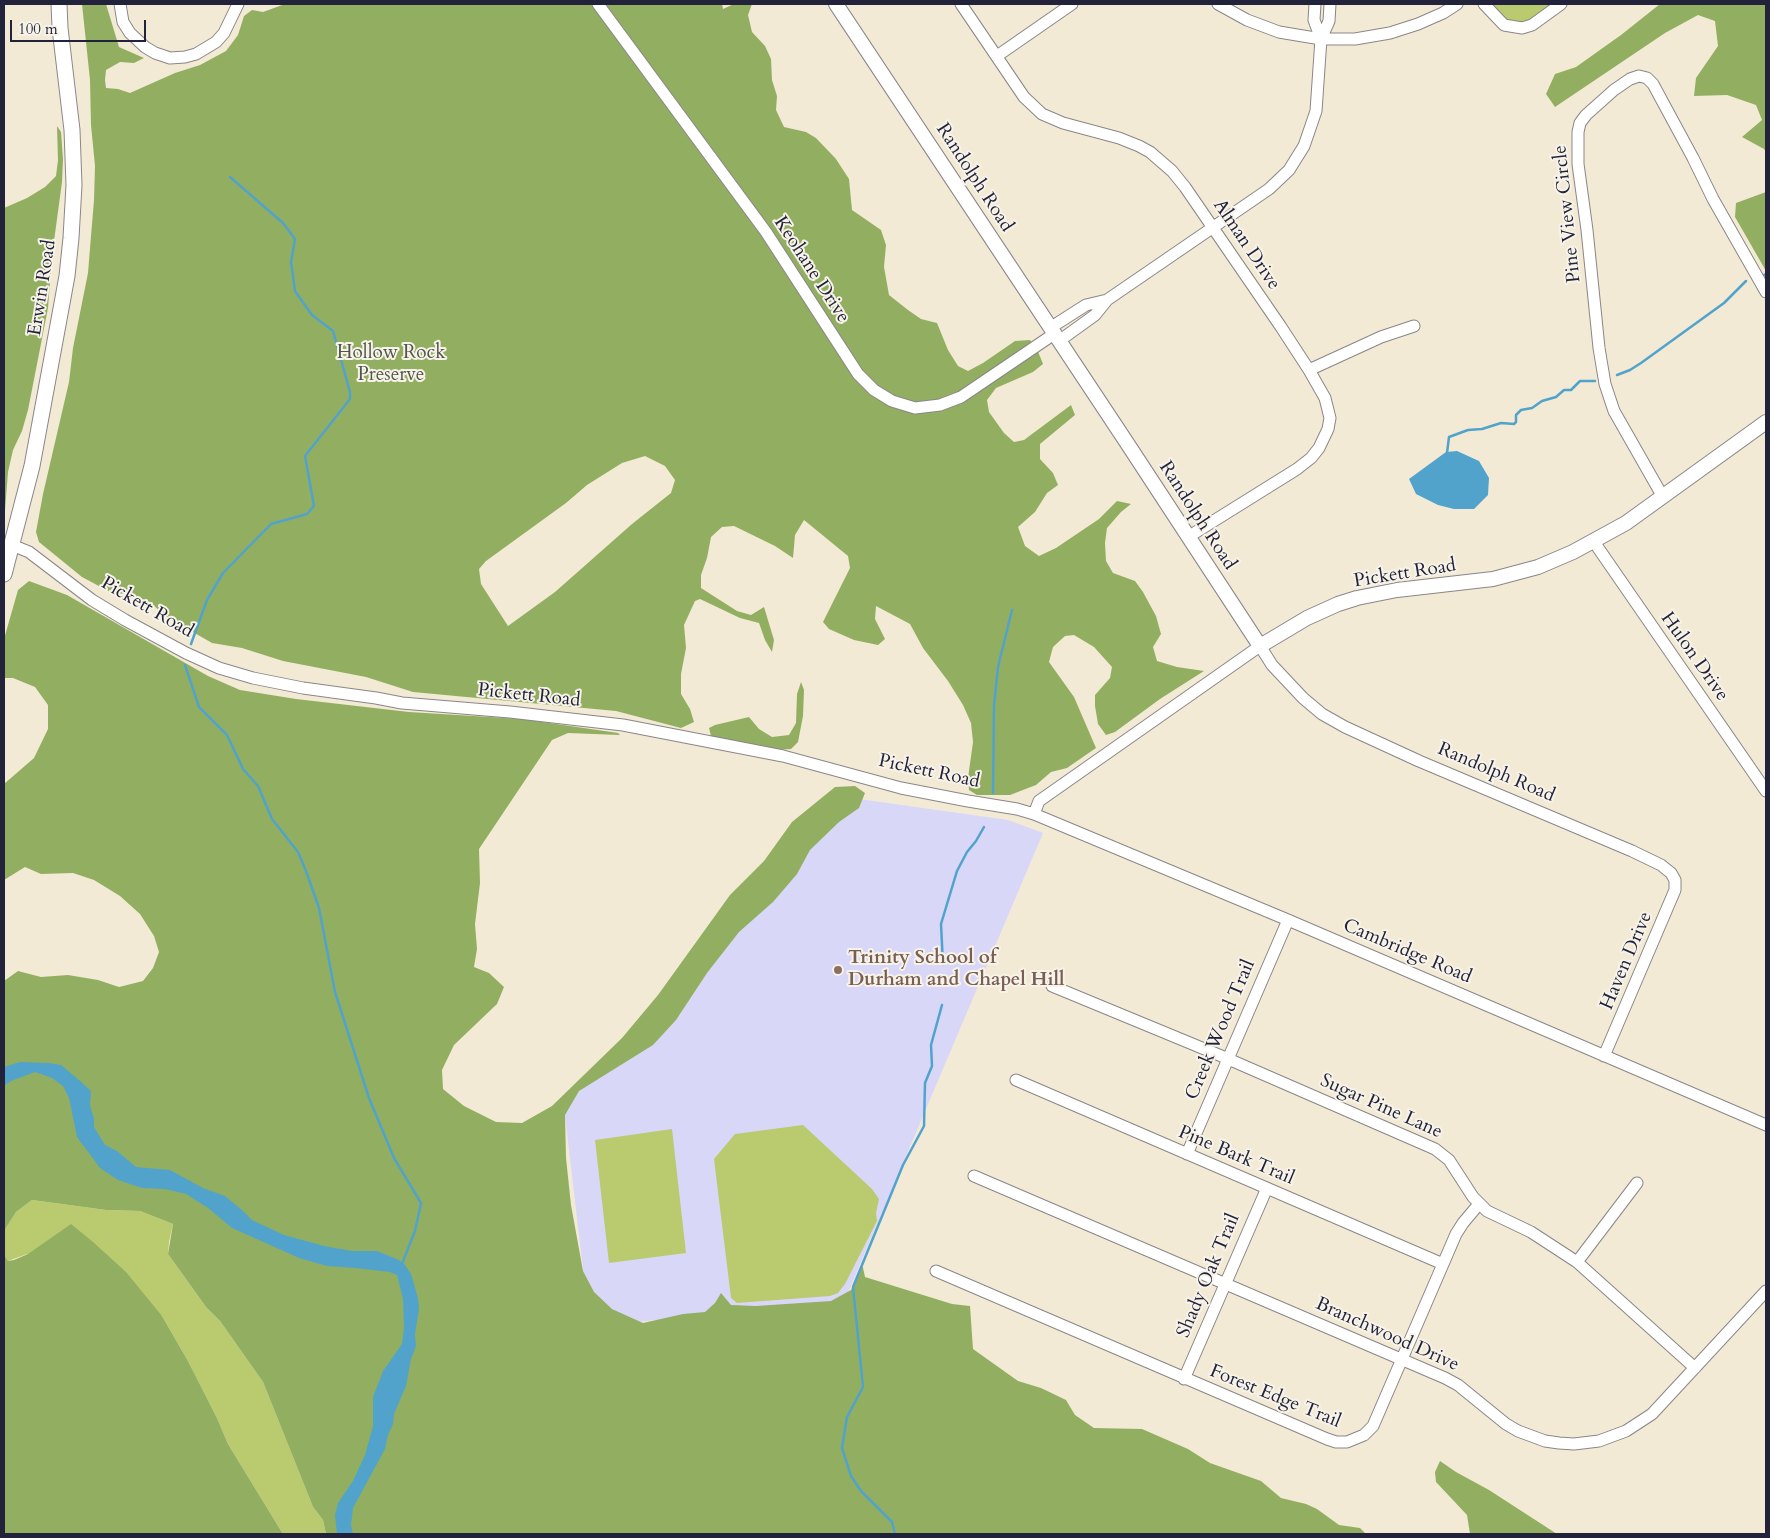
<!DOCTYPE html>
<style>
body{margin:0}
#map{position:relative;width:1770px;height:1538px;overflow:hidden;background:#f3ead5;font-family:Cardo,serif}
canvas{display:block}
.frame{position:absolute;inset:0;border:5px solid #22223b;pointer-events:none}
.scale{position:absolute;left:10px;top:20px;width:136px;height:22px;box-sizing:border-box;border:2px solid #22223b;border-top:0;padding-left:6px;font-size:15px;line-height:18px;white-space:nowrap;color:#22223b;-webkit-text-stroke:4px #f7f3e8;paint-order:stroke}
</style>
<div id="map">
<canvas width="1770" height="1538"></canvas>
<div class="frame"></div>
<div class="scale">100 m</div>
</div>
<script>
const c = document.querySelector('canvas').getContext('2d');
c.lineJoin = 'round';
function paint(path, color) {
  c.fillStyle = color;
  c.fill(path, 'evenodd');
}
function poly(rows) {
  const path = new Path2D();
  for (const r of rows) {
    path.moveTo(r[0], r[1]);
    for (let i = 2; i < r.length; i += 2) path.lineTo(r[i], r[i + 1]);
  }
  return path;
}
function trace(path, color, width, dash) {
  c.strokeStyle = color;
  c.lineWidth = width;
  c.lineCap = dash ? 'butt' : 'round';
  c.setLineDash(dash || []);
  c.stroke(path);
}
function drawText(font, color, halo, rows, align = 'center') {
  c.font = font + ' Cardo,serif';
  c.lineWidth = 4;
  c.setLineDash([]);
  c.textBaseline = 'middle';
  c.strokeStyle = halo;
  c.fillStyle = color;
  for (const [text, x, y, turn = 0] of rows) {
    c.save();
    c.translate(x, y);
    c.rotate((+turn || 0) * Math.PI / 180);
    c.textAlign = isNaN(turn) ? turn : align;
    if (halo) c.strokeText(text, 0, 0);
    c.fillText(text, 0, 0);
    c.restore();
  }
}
const built = poly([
 [852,798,1008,820,1043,833,845,1300,618,1324,586,1295,564,1107]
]);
const green = poly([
 [1491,4,1554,4,1527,22,1518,23,1507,20],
 [803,1125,872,1189,879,1199,876,1213,877,1221,845,1284,838,1293,830,1296,737,1303,731,1298,714,1159,735,1134],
 [672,1129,686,1253,609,1263,595,1140],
 [32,1200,106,1210,140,1211,173,1224,169,1242,168,1254,206,1307,220,1321,263,1382,313,1507,323,1520,326,1534,283,1534,228,1444,217,1418,188,1361,162,1316,27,1254,8,1261,4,1254,4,1231,16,1212]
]);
const forest = poly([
 [82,4,106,4,119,47,144,58,134,63,120,62,106,70,105,80,106,88,118,89,130,93,175,73,200,65,226,51,238,35,244,16,252,10,263,12,285,4,722,4,723,9,734,4,752,4,748,15,752,32,765,46,771,59,772,80,777,96,776,110,784,127,806,132,816,138,836,159,849,179,852,210,881,230,886,245,884,267,889,295,908,310,921,319,937,323,948,350,958,366,968,371,983,363,1015,341,1030,340,1037,349,1043,364,1033,372,996,388,987,400,989,412,1004,433,1014,442,1024,440,1071,405,1075,415,1040,444,1040,459,1053,473,1058,485,1047,493,1035,512,1018,527,1025,546,1039,556,1056,548,1099,519,1117,501,1131,504,1121,512,1107,528,1105,543,1106,561,1113,573,1135,581,1143,592,1156,616,1161,634,1153,647,1157,661,1177,667,1204,671,1160,699,1115,732,1106,735,1098,724,1095,706,1095,695,1110,678,1112,667,1094,647,1074,635,1065,636,1053,647,1049,662,1074,697,1096,748,1067,768,1051,772,1036,785,1010,795,977,795,969,790,968,778,973,742,971,723,963,705,948,681,923,648,910,624,876,606,875,619,885,639,878,645,854,640,829,629,823,622,850,568,848,556,804,520,795,535,793,558,775,546,734,526,722,527,711,537,707,558,701,575,701,588,737,611,751,615,764,607,774,640,772,652,765,640,759,623,740,618,700,599,695,601,684,625,686,648,681,674,681,694,690,709,694,722,681,728,616,711,413,692,366,677,283,661,242,648,212,643,165,616,150,602,129,594,112,593,82,577,39,542,36,532,43,494,69,382,73,348,88,273,91,236,94,200,95,166,91,125,90,80],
 [645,456,665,466,675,480,671,493,632,524,555,592,508,626,481,584,479,569,486,561,566,503,587,485,622,463],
 [1660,4,1766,4,1766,152,1764,149,1742,137,1762,120,1756,105,1727,95,1694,96,1696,78,1718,46,1715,21,1698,15,1665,33,1555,107,1546,94,1555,74,1576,67,1621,35],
 [57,126,61,132,63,159,62,182,52,256,48,308,28,410,22,431,13,450,8,472,4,523,4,208,27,198,45,187,56,176,58,160],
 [1766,192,1766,271,1735,217,1736,203],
 [29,581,67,595,208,676,240,690,296,699,409,712,522,719,618,733,620,735,568,733,552,740,479,849,480,883,475,924,477,949,474,967,489,973,504,987,497,1004,454,1045,442,1070,443,1089,464,1106,496,1122,522,1123,552,1106,622,1038,658,995,730,895,764,861,792,822,835,787,855,786,865,793,859,808,839,822,810,850,797,874,773,902,739,932,707,973,676,1020,653,1045,579,1091,565,1115,566,1158,571,1205,583,1271,594,1292,612,1309,643,1323,683,1314,705,1312,715,1303,721,1293,731,1305,756,1306,831,1301,851,1290,862,1263,865,1277,952,1304,970,1306,973,1349,1018,1381,1041,1388,1066,1400,1075,1415,1094,1428,1142,1429,1188,1449,1210,1463,1261,1481,1281,1498,1306,1504,1317,1509,1339,1525,1360,1528,1366,1534,326,1534,323,1520,313,1507,263,1382,220,1321,206,1307,168,1254,173,1224,140,1211,106,1210,32,1200,16,1212,4,1231,4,981,18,971,41,977,68,975,98,980,119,987,143,981,153,968,159,952,154,936,140,914,120,896,94,880,73,873,41,874,25,867,4,880,4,784,34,758,48,729,48,705,35,687,13,678,4,678,4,639,18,590],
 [801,682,804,690,803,716,798,742,791,749,775,750,711,736,709,728,715,725,749,717,759,729,772,737,789,735,796,723,797,694],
 [71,1224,93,1242,126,1272,162,1316,188,1361,217,1418,228,1444,283,1534,4,1534,4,1254,8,1261,14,1260,28,1254],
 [1440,1461,1456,1472,1489,1490,1557,1534,1470,1534,1467,1515,1436,1482,1435,1472]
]);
const water = poly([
 [1457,451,1479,461,1489,478,1488,495,1474,509,1454,509,1438,505,1416,494,1409,479,1446,452],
 [20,1062,49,1063,61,1065,79,1080,91,1091,90,1105,94,1119,94,1127,105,1145,117,1151,136,1167,170,1170,203,1188,225,1196,242,1210,252,1220,284,1235,324,1246,352,1251,377,1251,399,1260,405,1265,411,1274,418,1298,419,1309,415,1334,416,1346,411,1359,406,1386,394,1414,393,1424,388,1435,385,1449,353,1508,351,1525,353,1534,337,1534,335,1515,338,1503,353,1481,365,1455,373,1426,373,1397,383,1371,402,1344,404,1328,403,1299,397,1275,390,1272,355,1268,327,1266,299,1258,232,1228,208,1208,186,1194,165,1189,142,1188,118,1180,100,1168,77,1137,69,1098,63,1086,52,1078,35,1072,11,1081,4,1086,4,1067]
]);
const stream = poly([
 [1764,275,1766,274],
 [1617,375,1630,370,1641,363,1724,303,1746,281],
 [1447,453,1449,437,1468,430,1482,429,1501,423,1514,424,1516,422,1516,415,1521,410,1532,408,1542,401,1556,397,1564,390,1571,390,1580,381,1595,381],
 [191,644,207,600,223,573,271,524,307,514,314,506,305,456,350,399,350,392,333,331,312,315,295,291,291,262,295,239,283,223,230,177],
 [185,665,199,707,227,735,243,769,258,786,272,819,298,852,306,871,319,908,335,992,369,1098,394,1158,421,1203,415,1231,402,1264],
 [993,793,994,706,998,667,1012,610],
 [943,964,941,924,957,871,967,852,976,841,984,827],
 [895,1534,892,1522,861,1491,851,1476,842,1448,847,1417,863,1387,853,1287,903,1165,924,1126,925,1083,932,1066,931,1045,942,1005]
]);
const minor = poly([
 [120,4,123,22,130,33,145,47,155,53,170,58,185,57,196,54,216,42,224,33,238,4],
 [598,4,766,232,858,374,874,390,892,401,915,408,940,405,961,397,1054,334],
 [961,4,1024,97,1042,114,1063,123,1119,138,1139,146,1150,152,1172,171,1185,187,1281,327,1309,370,1325,398,1330,418,1328,429,1319,448,1311,458,1297,469,1188,537],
 [1218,4,1247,20,1279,32,1321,39,1355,39,1390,33,1418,24,1443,13,1457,4],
 [1315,4,1314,20,1321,39],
 [1484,4,1504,25,1522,28,1532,25,1561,4],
 [997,56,1072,4],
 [1050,328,1086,305,1107,300],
 [1059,341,1095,315,1107,300,1269,189,1289,170,1304,146,1316,111,1321,39,1329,21,1330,4],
 [1309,370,1381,337,1414,326],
 [1663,497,1614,411,1605,384,1599,348,1587,230,1578,164,1578,132,1580,123,1586,115,1614,90,1630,79,1639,76,1647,78,1653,84,1693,158,1713,199,1766,292],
 [1594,542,1766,791],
 [12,545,29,552,92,600,125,620,186,653,219,668,253,678,303,688,376,698,402,703,510,712,623,725,783,756,901,788,968,801,1017,809,1034,814,1288,920,1766,1125],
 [1034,814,1039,801,1260,646,1272,665,1303,698,1322,714,1345,727,1419,761,1632,851,1661,865,1671,873,1675,880,1675,890,1604,1056],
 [1052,986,1219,1055,1435,1149,1449,1160,1473,1197,1487,1211,1531,1232,1577,1262,1695,1368],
 [1016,1080,1443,1264],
 [1187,1154,1288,920],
 [974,1176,1445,1378,1458,1385,1506,1424,1518,1431,1545,1441,1559,1443,1574,1444,1599,1441,1626,1431,1652,1414,1766,1291],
 [1577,1262,1637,1183],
 [936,1271,1327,1439,1336,1442,1347,1442,1364,1435,1373,1426,1456,1234,1463,1223,1479,1204],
 [1184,1379,1267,1188]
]);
const tertiary = poly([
 [836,4,1127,443,1260,646,1307,618,1338,604,1357,598,1397,590,1493,579,1538,567,1573,552,1626,523,1766,422]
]);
const secondary = poly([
 [4,574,32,466,67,276,71,238,74,185,72,130,60,28,59,4]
]);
const markers = [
 [838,970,5,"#8d6e63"]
];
const streetNames = [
 ["Randolph Road",974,178,57],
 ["Pine View Circle",1568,214,-96],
 ["Alman Drive",1246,245,56],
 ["Keohane Drive",811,270,57],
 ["Erwin Road",43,288,-81],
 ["Randolph Road",1197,516,57],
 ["Pickett Road",1405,574,-9],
 ["Pickett Road",147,608,30],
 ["Hulon Drive",1694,657,55],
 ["Pickett Road",529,696,6],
 ["Pickett Road",929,772,12],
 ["Randolph Road",1496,773,23],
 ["Cambridge Road",1407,952,23],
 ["Haven Drive",1627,961,-67],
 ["Creek Wood Trail",1221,1030,-67],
 ["Sugar Pine Lane",1381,1107,24],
 ["Pine Bark Trail",1236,1156,23],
 ["Shady Oak Trail",1209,1276,-67],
 ["Branchwood Drive",1387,1335,24],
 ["Forest Edge Trail",1275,1397,22]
];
const parkNames = [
 ["Hollow Rock",391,354],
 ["Preserve",391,376]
];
const educationNames = [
 ["Trinity School of",848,959],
 ["Durham and Chapel Hill",848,981]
];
paint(built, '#d8d7f8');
paint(green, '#b9cb6e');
paint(forest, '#92af61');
paint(water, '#51a3cc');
trace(stream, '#51a3cc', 2.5);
trace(minor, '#8a8688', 13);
trace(tertiary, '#8a8688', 16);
trace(secondary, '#8a8688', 17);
trace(minor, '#fff', 11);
trace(tertiary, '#fff', 14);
trace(secondary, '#fff', 15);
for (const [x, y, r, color] of markers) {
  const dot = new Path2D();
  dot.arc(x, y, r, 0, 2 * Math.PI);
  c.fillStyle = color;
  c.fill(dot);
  trace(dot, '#f7f3e8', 2);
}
drawText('19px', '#22223b', '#f7f3e8', streetNames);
drawText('19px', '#4f554a', '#f7f3e8', parkNames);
drawText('bold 19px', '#785e54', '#f7f3e8', educationNames, 'left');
</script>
